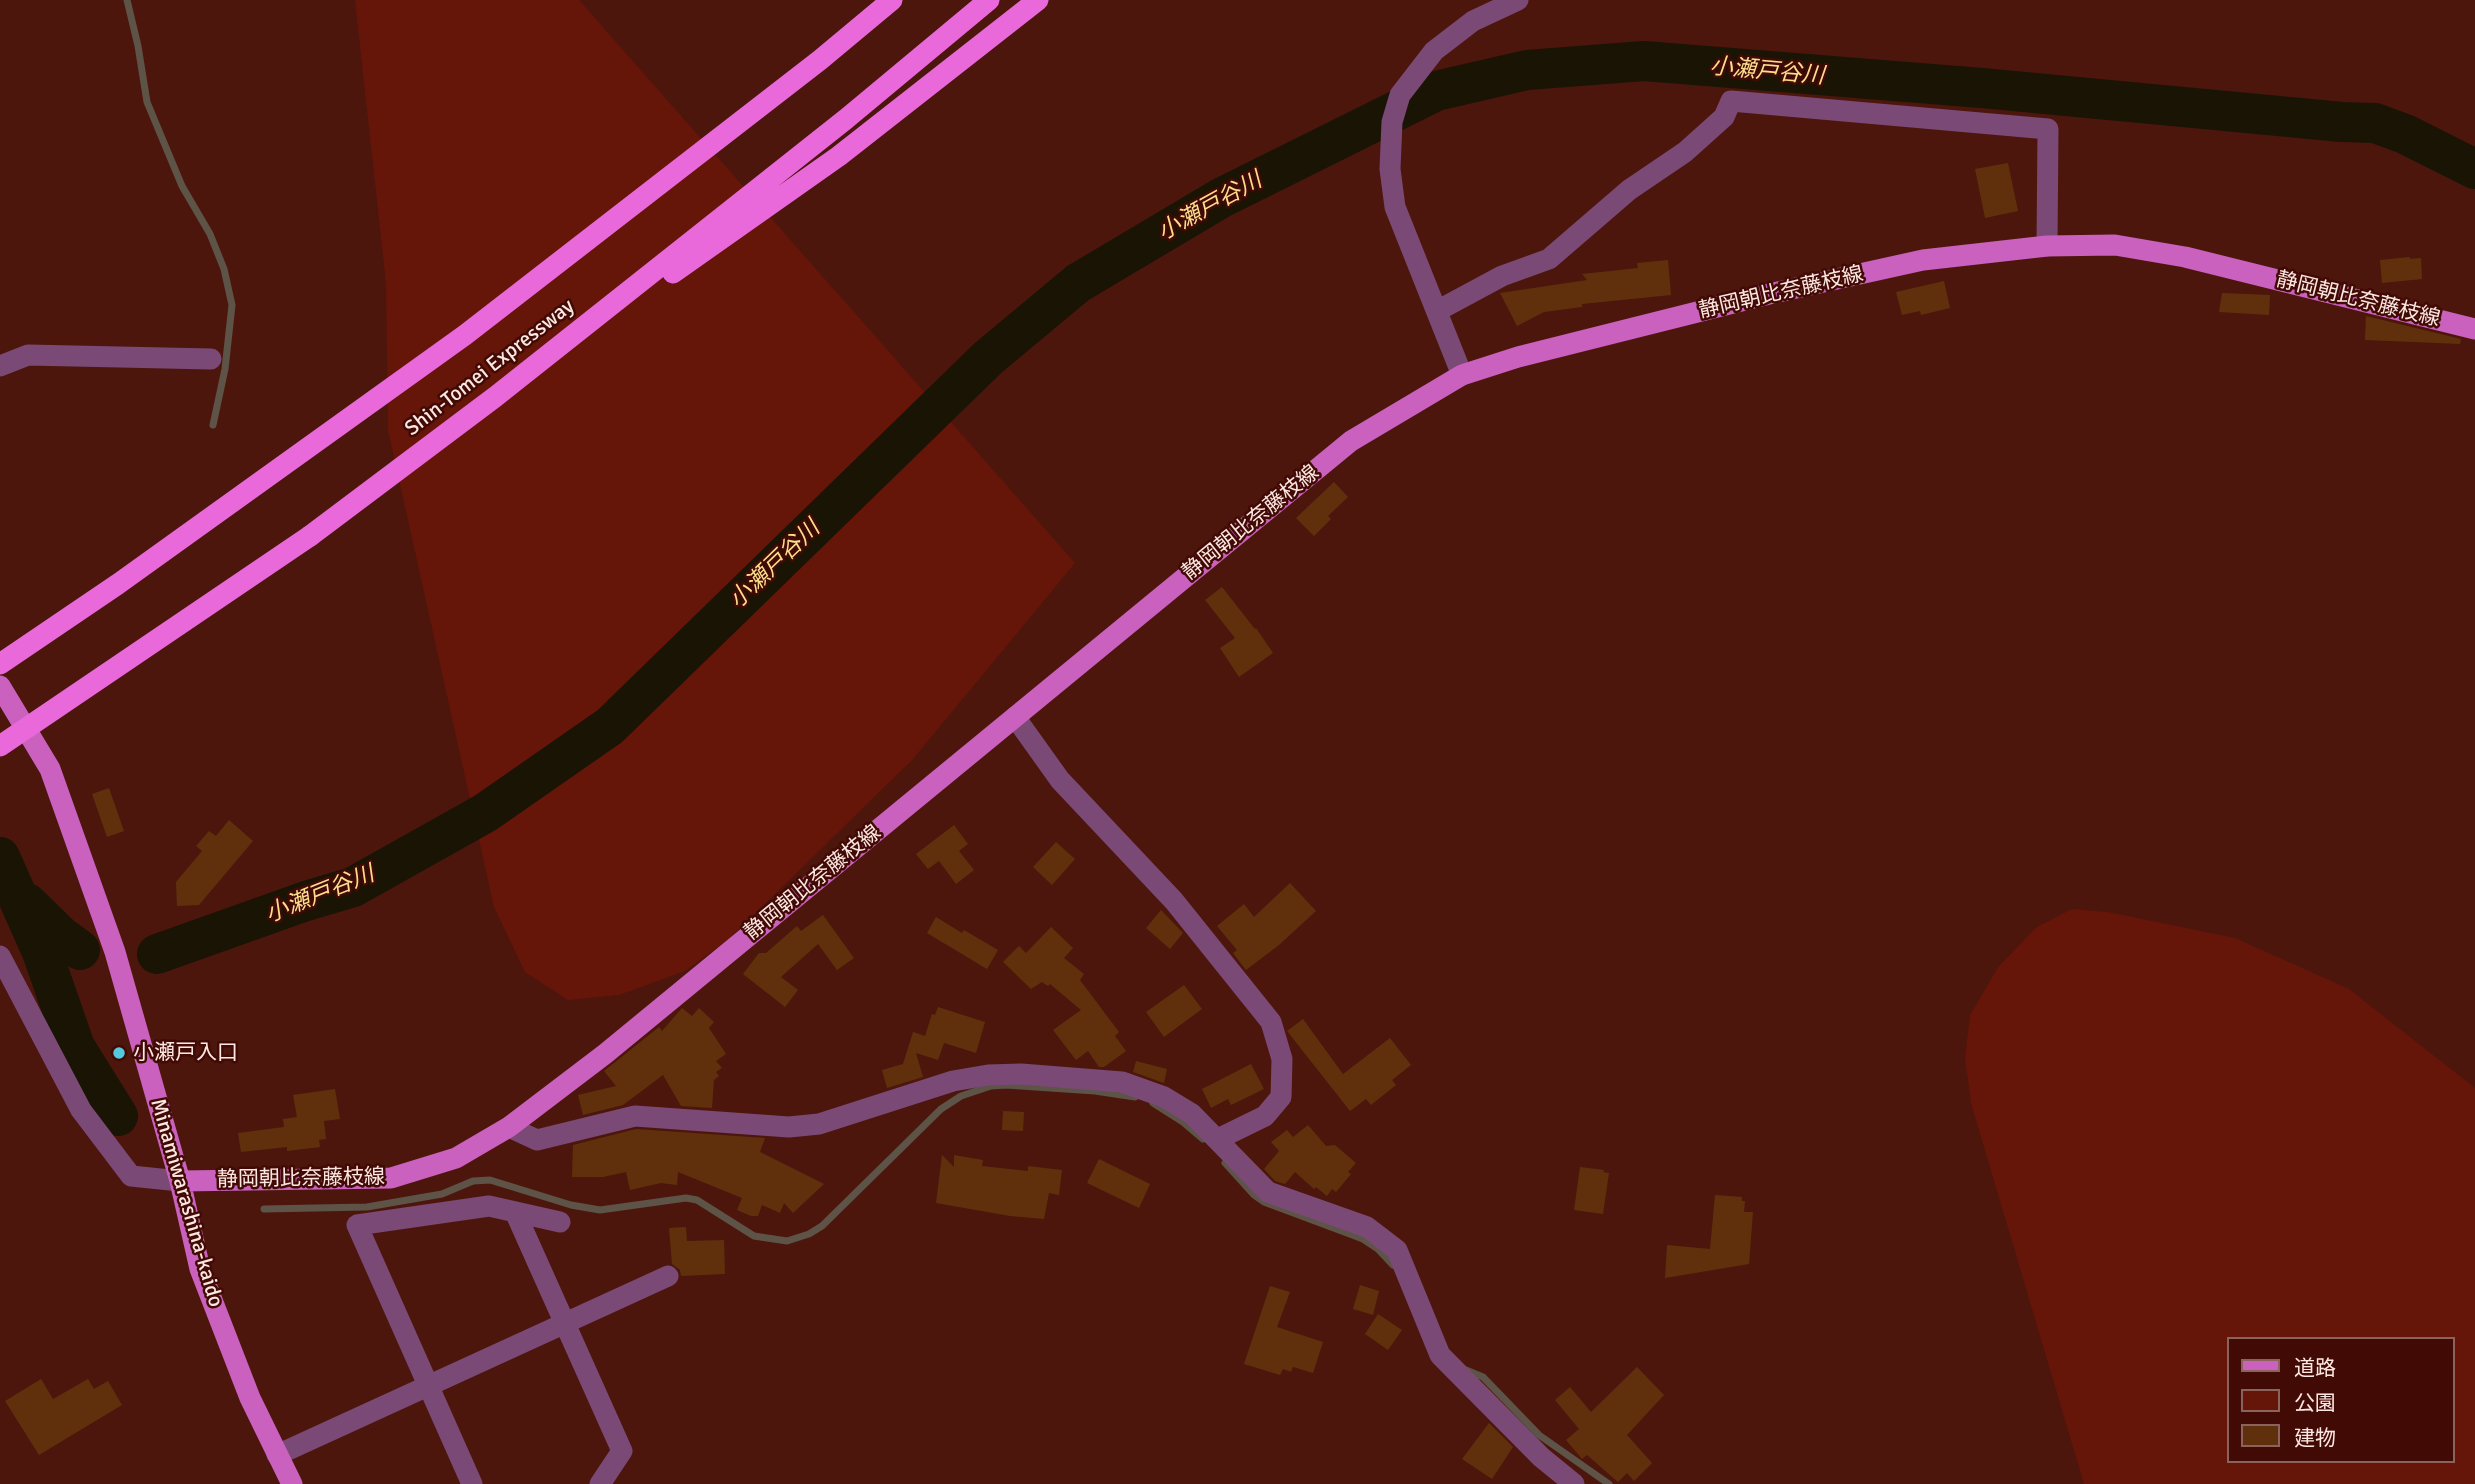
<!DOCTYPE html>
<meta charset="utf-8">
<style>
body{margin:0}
#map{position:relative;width:2475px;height:1484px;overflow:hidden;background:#4c160d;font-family:Signika,"Noto Sans JP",sans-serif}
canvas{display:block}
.legend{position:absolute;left:2227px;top:1337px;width:228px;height:126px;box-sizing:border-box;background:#410a04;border:2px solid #8c625d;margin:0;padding:9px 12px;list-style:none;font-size:21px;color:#fde7e2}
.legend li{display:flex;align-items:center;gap:14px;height:35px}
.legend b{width:35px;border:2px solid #8c625d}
</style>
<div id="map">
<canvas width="2475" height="1484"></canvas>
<ul class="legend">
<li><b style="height:9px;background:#ca61be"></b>道路</li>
<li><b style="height:19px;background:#661509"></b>公園</li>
<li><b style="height:19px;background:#60300c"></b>建物</li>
</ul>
</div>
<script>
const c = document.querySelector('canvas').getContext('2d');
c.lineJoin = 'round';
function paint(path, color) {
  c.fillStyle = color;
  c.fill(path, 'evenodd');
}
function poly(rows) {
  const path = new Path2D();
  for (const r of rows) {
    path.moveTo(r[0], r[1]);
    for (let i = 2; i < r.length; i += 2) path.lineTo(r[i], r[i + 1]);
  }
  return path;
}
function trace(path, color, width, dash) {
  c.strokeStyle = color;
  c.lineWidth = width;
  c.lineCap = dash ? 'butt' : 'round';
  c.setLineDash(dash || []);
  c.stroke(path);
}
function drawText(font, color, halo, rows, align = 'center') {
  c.font = font + ' Signika,"Noto Sans JP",sans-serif';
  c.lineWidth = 5;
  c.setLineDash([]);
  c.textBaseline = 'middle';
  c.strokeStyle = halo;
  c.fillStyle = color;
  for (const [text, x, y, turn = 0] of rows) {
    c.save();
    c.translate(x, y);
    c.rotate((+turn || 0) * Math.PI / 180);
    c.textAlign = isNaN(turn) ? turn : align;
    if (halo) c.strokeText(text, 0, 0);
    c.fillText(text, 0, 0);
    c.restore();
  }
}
const green = poly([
 [355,0,579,0,1075,563,913,759,729,939,685,971,619,995,568,1000,525,972,494,907,388,430,386,283],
 [2072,909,2108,912,2235,938,2349,989,2475,1088,2475,1484,2084,1484,1971,1103,1965,1058,1970,1015,1999,966,2037,927],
 [2228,1339,2452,1339,2452,1461,2228,1461]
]);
const stream = poly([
 [127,0,138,46,147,102,182,186,210,234,224,269,232,305,225,369,213,425],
 [1153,1103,1183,1122,1203,1139],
 [1225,1163,1254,1195,1264,1202,1363,1239,1378,1249,1393,1265],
 [264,1209,367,1207,442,1194,473,1181,490,1180,571,1205,600,1210,686,1198,697,1200,754,1236,787,1241,809,1234,822,1226,941,1109,961,1096,991,1086,1006,1085,1095,1091,1135,1097],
 [1466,1370,1483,1377,1539,1435,1609,1484]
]);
const river = poly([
 [0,857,42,952,75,1047,118,1116],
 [27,903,61,936,80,950],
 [157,954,306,901,353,887,485,813,610,726,988,358,1078,283,1221,198,1436,91,1527,70,1644,61,1982,88,2342,122,2375,123,2405,134,2475,169]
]);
const building = poly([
 [2008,163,2018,211,1985,218,1975,169],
 [2410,257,2410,259,2421,258,2422,279,2382,283,2380,260],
 [1668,260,1671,295,1582,304,1582,307,1544,312,1517,326,1500,293,1587,280,1582,274,1638,268,1637,263],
 [1944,281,1950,308,1921,315,1920,311,1902,315,1896,292],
 [2222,293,2270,295,2269,315,2219,312],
 [2366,316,2461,339,2460,344,2365,340],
 [1334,482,1348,497,1328,516,1331,519,1314,536,1296,518],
 [1222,587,1255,629,1256,628,1273,653,1239,677,1220,648,1235,638,1205,600],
 [109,788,124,831,107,837,92,794],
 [229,820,253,841,199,905,177,906,176,882,202,851,196,846,209,831,216,836],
 [954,825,968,844,959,851,974,870,956,884,939,861,928,869,916,854],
 [1056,842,1075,859,1052,885,1033,867],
 [1290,883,1316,911,1279,945,1246,970,1233,953,1237,950,1217,926,1244,904,1254,917],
 [1161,910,1183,933,1170,949,1146,928],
 [823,915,854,958,837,970,818,944,781,977,798,990,785,1007,743,974,759,953,766,953,797,926,801,931],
 [936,917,962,933,964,930,998,950,987,969,927,933],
 [1051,927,1073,948,1064,958,1084,974,1080,980,1119,1032,1115,1036,1126,1051,1104,1067,1099,1067,1088,1051,1076,1060,1053,1030,1081,1010,1050,984,1048,986,1042,982,1031,989,1003,962,1019,946,1026,953],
 [1184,985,1202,1009,1164,1037,1146,1012],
 [938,1007,985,1022,976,1053,944,1043,938,1060,916,1053,923,1077,887,1088,882,1070,903,1064,913,1032,925,1036,932,1014,935,1015],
 [682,1008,692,1016,699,1008,714,1022,709,1028,726,1054,716,1061,722,1068,716,1072,719,1076,714,1080,712,1108,681,1106,663,1075,623,1105,583,1115,578,1095,616,1086,604,1071,659,1027,662,1031],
 [1303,1019,1343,1074,1390,1038,1411,1065,1392,1080,1396,1085,1371,1105,1366,1099,1350,1111,1287,1031],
 [1136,1061,1167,1069,1164,1083,1133,1072],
 [1251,1064,1264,1089,1231,1105,1228,1099,1211,1108,1202,1089],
 [335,1089,340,1119,324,1121,326,1139,319,1140,320,1147,287,1151,287,1147,241,1152,238,1133,284,1127,283,1119,297,1117,293,1095],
 [1003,1111,1024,1112,1023,1131,1002,1130],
 [1308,1125,1326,1146,1335,1145,1356,1163,1348,1172,1351,1174,1336,1192,1332,1189,1327,1196,1316,1187,1314,1189,1295,1172,1285,1184,1275,1181,1264,1169,1279,1151,1271,1142,1287,1130,1293,1137],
 [636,1129,765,1138,760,1152,824,1184,793,1213,784,1203,780,1213,762,1205,758,1216,751,1216,737,1210,742,1198,678,1172,677,1185,661,1183,630,1190,626,1172,603,1177,572,1177,573,1145],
 [942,1155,954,1167,954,1155,983,1160,982,1166,1028,1171,1028,1166,1062,1170,1059,1195,1049,1193,1044,1219,1010,1216,936,1203],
 [1099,1159,1150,1184,1139,1208,1087,1183],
 [1580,1167,1604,1170,1603,1172,1609,1173,1603,1214,1574,1210],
 [1715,1195,1742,1197,1742,1201,1745,1201,1744,1212,1753,1212,1749,1264,1665,1278,1667,1245,1710,1249],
 [686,1227,687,1241,724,1240,725,1274,681,1276,680,1270,672,1264,669,1228],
 [1360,1285,1379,1291,1373,1315,1353,1309],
 [1270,1286,1290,1292,1277,1327,1323,1342,1313,1373,1293,1367,1291,1372,1283,1369,1280,1375,1244,1364],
 [1378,1314,1402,1330,1388,1350,1365,1334],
 [1637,1367,1664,1395,1627,1435,1652,1463,1634,1481,1627,1473,1618,1482,1587,1455,1582,1459,1566,1440,1579,1429,1555,1400,1570,1387,1591,1412],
 [41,1379,53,1399,88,1379,94,1389,108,1381,122,1405,39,1455,5,1401],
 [1489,1423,1513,1447,1492,1479,1462,1459]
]);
const minor = poly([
 [1437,311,1502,276,1549,259,1629,190,1685,152,1724,117,1731,101,2048,129,2047,246],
 [0,366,28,355,211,359],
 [1462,375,1395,207,1390,169,1392,122,1400,95,1434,51,1473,21,1518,0],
 [1015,717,1060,780,1174,901,1271,1022,1282,1059,1281,1097,1265,1116,1218,1139],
 [0,956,81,1110,131,1176,180,1181],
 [509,1127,537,1140,635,1116,789,1127,819,1124,953,1081,988,1075,1021,1074,1122,1082,1164,1097,1192,1114,1268,1192,1367,1227,1397,1250,1440,1355,1541,1457,1574,1484],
 [515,1212,622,1451,600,1484],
 [277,1455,668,1276],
 [472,1484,357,1225,489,1206,560,1222]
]);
const major = poly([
 [0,686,50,769,115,952,180,1181,200,1269,250,1398,292,1484],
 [180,1181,391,1178,456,1158,509,1127,605,1054,1351,441,1462,375,1518,357,1769,294,1923,260,2047,246,2115,245,2185,257,2475,329]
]);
const highway = poly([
 [673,273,839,156,1038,0],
 [310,536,495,397,846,119,989,0],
 [0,664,118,584,465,335,820,60,892,0]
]);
const highwayBridge = poly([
 [0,746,310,536]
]);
const markers = [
 [119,1053,7,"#55cadf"]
];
const streetNames = [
 ["静岡朝比奈藤枝線",1781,293,-13],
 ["静岡朝比奈藤枝線",2358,300,14],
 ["Shin-Tomei Expressway",490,368,-38],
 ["静岡朝比奈藤枝線",1251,523,-39],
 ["静岡朝比奈藤枝線",813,883,-39],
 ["静岡朝比奈藤枝線",301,1179,-1],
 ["Minamiwarashina-kaido",186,1203,74]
];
const poiNames = [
 ["小瀬戸入口",133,1053]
];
const waterNames = [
 ["小瀬戸谷川",1767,72,5],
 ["小瀬戸谷川",1210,207,-29],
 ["小瀬戸谷川",775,565,-44],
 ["小瀬戸谷川",320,895,-22]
];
paint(green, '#661509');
trace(stream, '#5e5347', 7);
trace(river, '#1a1405', 40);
paint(building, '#60300c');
trace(minor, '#7b4975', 21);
trace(major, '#ca61be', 21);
trace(highway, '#e969db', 21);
trace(highwayBridge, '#e969db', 21);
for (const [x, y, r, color] of markers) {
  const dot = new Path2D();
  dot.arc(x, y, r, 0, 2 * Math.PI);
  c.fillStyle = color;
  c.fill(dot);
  trace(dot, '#410a04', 2.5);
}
drawText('21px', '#fde7e2', '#410a04', streetNames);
drawText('21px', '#fde7e2', '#410a04', poiNames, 'left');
drawText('italic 23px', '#fade8d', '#410a04', waterNames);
</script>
